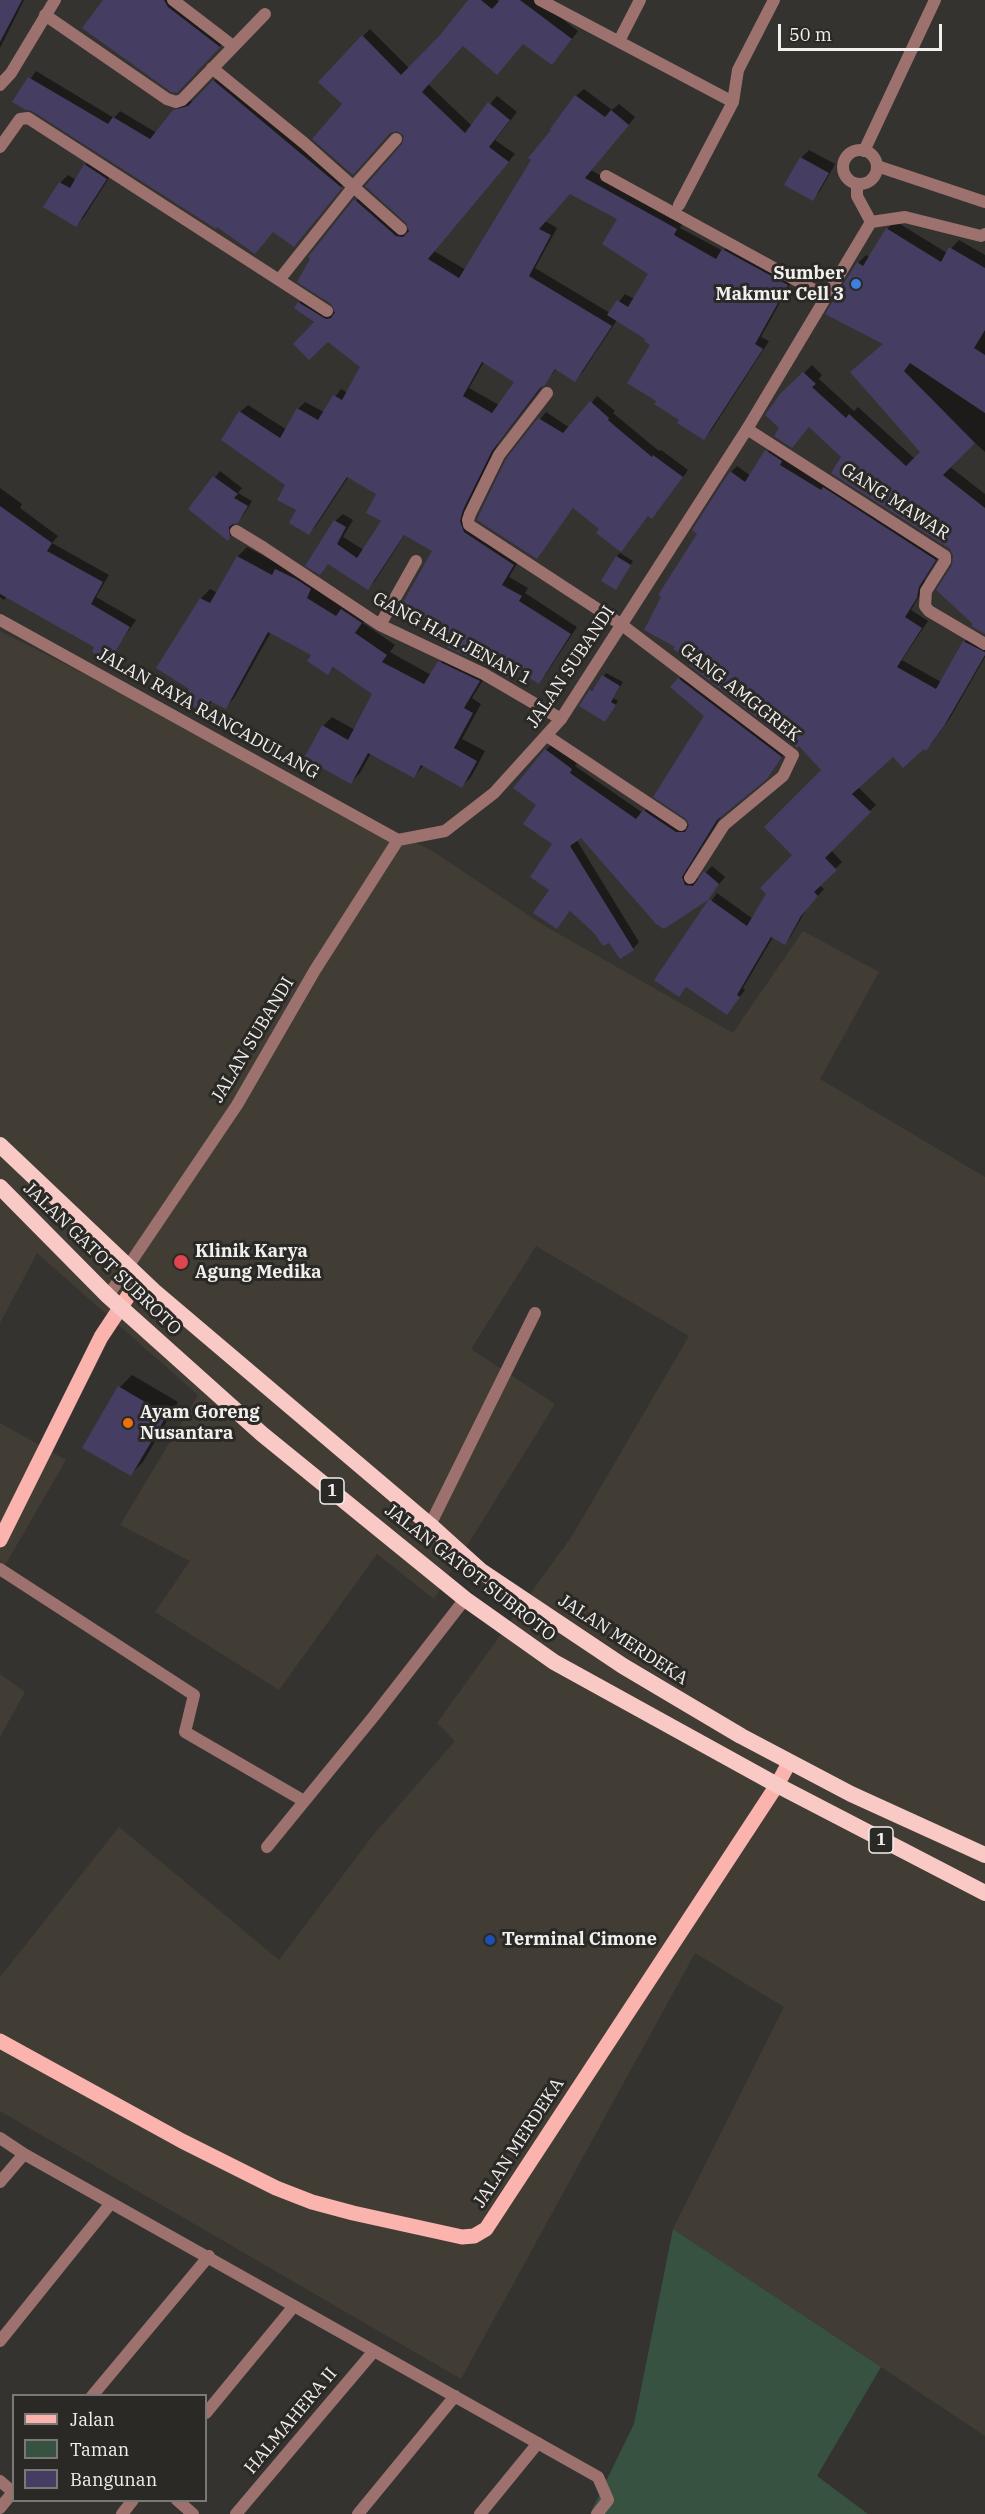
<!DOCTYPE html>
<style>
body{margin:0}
#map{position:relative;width:985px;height:2514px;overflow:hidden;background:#353330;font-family:"IBM Plex Serif",serif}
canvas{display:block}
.legend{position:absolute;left:12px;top:2394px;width:195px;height:108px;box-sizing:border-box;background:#2b2926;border:2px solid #7a7976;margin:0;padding:8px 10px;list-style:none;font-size:18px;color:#f1f0ee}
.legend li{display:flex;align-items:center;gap:12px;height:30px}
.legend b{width:30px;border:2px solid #7a7976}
.scale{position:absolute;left:778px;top:24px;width:164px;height:27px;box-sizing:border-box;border:3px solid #f1f0ee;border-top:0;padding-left:8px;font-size:18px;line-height:21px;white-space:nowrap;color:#f1f0ee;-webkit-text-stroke:4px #2b2926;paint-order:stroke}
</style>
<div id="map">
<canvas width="985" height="2514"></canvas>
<ul class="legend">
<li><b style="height:8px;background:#fab3ad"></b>Jalan</li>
<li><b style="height:16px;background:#375241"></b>Taman</li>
<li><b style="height:16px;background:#463d62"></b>Bangunan</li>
</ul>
<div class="scale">50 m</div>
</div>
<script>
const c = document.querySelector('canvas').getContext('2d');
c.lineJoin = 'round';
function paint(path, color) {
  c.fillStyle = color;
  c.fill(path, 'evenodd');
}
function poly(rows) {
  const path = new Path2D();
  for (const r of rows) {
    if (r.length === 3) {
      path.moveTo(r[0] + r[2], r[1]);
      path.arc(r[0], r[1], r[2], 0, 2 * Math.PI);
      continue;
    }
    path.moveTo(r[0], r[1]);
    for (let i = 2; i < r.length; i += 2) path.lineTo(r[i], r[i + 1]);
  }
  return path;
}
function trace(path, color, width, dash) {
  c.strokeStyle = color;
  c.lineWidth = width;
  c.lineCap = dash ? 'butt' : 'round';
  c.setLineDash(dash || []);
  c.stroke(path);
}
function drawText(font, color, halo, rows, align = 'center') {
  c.font = font + ' "IBM Plex Serif",serif';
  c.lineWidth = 6;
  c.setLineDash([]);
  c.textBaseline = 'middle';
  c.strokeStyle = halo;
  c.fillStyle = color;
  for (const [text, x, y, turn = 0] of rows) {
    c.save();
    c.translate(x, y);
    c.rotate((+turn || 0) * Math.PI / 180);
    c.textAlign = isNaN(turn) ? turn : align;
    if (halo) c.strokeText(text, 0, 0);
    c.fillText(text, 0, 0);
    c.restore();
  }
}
const built = poly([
 [0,631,434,852,543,925,733,1033,803,931,879,972,820,1079,985,1177,985,2436,673,2229,784,2007,695,1953,461,2379,0,2111,0,1977,119,1827,279,1960,374,1834,455,1741,437,1723,572,1536,689,1336,536,1246,471,1349,555,1404,434,1599,377,1554,279,1690,155,1612,190,1561,120,1525,198,1395,37,1253,0,1323],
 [0,1423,66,1460,0,1574],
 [0,1674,25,1692,0,1737]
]);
const green = poly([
 [673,2229,881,2367,817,2476,868,2514,590,2514,634,2424]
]);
const shadow = poly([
 [0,0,24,0,0,48],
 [105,0,177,0,227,39,185,83],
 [470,0,497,0,500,3,502,0,537,0,578,31,559,56,524,43,463,44,428,84,472,126,497,96,517,112,495,140,515,154,434,251,466,270,576,96,584,89,612,110,619,104,635,117,591,170,683,222,680,228,723,251,731,243,794,277,761,337,769,341,711,431,704,438,681,420,653,345,647,339,617,320,582,373,575,380,557,368,499,442,469,502,471,524,521,557,509,577,528,588,525,593,577,627,546,674,538,682,519,670,511,678,456,635,434,551,405,534,375,581,368,588,329,563,335,521,343,514,353,520,343,537,364,550,383,521,379,493,349,476,316,526,309,533,287,484,240,412,248,405,287,430,298,409,305,402,324,412,341,389,348,393,361,367,299,303,307,296,334,312,337,312,310,257,363,193,404,229,411,230,404,145,405,135,397,129,344,104,363,36,370,29,409,68,443,35],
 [570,193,619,219,650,273,634,299,625,294,610,313,535,268,557,228,545,221],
 [484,362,516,381,499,405,469,388],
 [36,71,114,118,120,111,157,133,181,104,195,100,221,74,346,181,298,241,274,230,218,226,33,110,15,101],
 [809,150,835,164,820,191,813,199,801,158],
 [93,157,114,170,84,217,76,225,45,206,60,183,68,175,76,180,85,165],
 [895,221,947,253,959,240,985,255,985,452,974,442,949,466,985,494,985,633,975,624,954,565,955,555,951,548,810,426,792,446,781,427,782,395,812,365,822,375,819,379,854,411,858,407,915,459,922,452,858,263,866,255,870,258,887,229],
 [597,396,615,411,613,413,659,451,661,450,688,470,658,511,652,517,649,515,621,550,601,529,574,507,536,557,507,460,546,412,570,428],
 [773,445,941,553,925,579,923,590,911,610,928,621,902,660,941,682,964,642,971,635,985,643,985,657,950,718,933,742,926,749,924,747,894,755,858,787,876,805,831,850,842,862,819,885,824,889,807,908,791,936,785,943,773,937,743,988,745,990,727,1013,687,986,679,995,656,980,717,893,753,919,794,855,823,770,800,744,694,661,699,533,731,472,737,466,751,476],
 [220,471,242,488,238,493,252,501,243,516,237,522,233,522,235,530,228,539,190,509],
 [0,488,22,504,20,508,58,536,52,543,109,575,96,597,136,620,108,660,96,647,7,596,4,600,0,597],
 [247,547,370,613,363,623,395,645,390,652,431,675,448,653,488,672,472,698,481,704,462,739,485,751,471,777,462,786,424,765,414,776,371,753,360,773,351,782,323,726,332,717,355,730,374,694,335,666,328,673,313,655,271,632,234,698,225,708,213,701,203,710,191,688,158,668,201,598,210,589,218,593,238,556],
 [620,553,633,561,619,585,617,556],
 [686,672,788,750,766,778,722,815,688,869,692,878,700,879,712,866,725,877,707,899,581,836,576,839,639,942,633,949,609,941,596,933,571,910,557,928,551,890,554,843,538,805,546,750,552,744,578,762,575,766,643,813,651,804,683,826,691,826,706,715,679,679],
 [606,673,623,682,613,698,618,701,605,720,591,690,596,687],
 [132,1375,178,1402,143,1462,131,1474,120,1387]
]);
const building = poly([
 [0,0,22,0,0,42],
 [103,0,164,0,168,7,220,47,177,93,171,92,82,28],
 [468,0,481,0,492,9,500,0,520,0,572,39,552,65,523,44,497,75,463,46,422,92,465,133,488,102,510,120,489,147,509,162,428,259,459,278,531,160,528,158,551,130,550,129,575,95,605,117,611,110,629,125,585,178,677,229,674,235,716,259,722,249,788,285,755,344,763,349,704,440,677,423,679,420,654,404,656,401,627,383,650,345,644,341,645,339,607,315,617,300,628,307,648,274,602,244,617,219,570,194,539,229,551,235,529,276,612,326,575,382,555,369,545,385,540,388,492,451,463,510,460,521,464,532,514,565,502,585,522,596,519,601,571,634,539,684,517,670,511,680,490,667,447,647,454,636,402,604,432,551,404,535,368,590,328,564,320,575,305,566,334,520,346,527,337,544,357,558,381,521,366,513,376,494,347,477,309,535,289,523,296,510,277,500,285,485,221,440,239,411,280,438,297,408,318,420,333,395,342,400,360,367,328,342,309,360,293,344,314,322,294,308,298,302,326,319,331,318,335,312,331,304,297,282,310,259,308,257,354,199,396,236,403,237,409,231,406,223,365,186,402,144,404,136,397,131,390,133,353,175,312,139,342,104,318,82,362,35,401,75,441,34],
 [482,362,514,382,492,413,463,396],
 [28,77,108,124,113,117,150,139,173,110,188,106,213,80,342,188,294,247,273,232,255,254,217,227,216,229,32,111,26,110,12,102],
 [800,157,829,173,813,201,784,185],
 [84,164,107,179,76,227,43,207,59,182,70,188],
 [886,228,941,262,949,247,985,268,985,330,974,348,985,355,985,413,910,363,904,371,975,443,943,475,985,508,985,634,971,626,973,624,936,590,952,565,953,555,950,549,831,473,841,457,809,427,792,448,774,436,779,428,765,415,780,394,803,372,816,384,812,387,846,418,849,414,906,466,920,452,850,372,883,344,825,314,857,262,863,266],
 [590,401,609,418,608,420,616,427,652,457,653,455,683,477,652,519,648,516,621,552,596,533,599,529,573,508,537,559,477,520,478,517,506,459,538,418,563,433],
 [765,450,782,461,780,465,821,490,823,487,936,560,919,587,917,598,905,617,922,628,897,667,936,689,963,641,985,652,985,655,944,726,926,751,924,749,903,768,893,757,852,794,871,812,825,858,837,870,814,892,818,896,801,916,785,945,771,937,737,995,740,997,727,1015,686,987,679,997,654,980,709,899,747,926,766,894,760,888,792,855,764,827,821,770,799,746,797,748,689,665,692,661,673,649,675,647,644,630,661,597,658,595,697,534,692,530,730,471,745,482],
 [213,476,238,494,234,498,248,506,238,523,233,524,229,527,230,537,228,541,188,509],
 [0,506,52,543,47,551,103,582,91,604,130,627,109,662,92,652,94,647,0,594],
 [237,556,272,575,275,569,296,579,311,589,307,598,336,616,341,609,362,623,355,633,387,655,382,662,424,684,438,661,480,681,464,708,473,713,454,748,477,761,462,788,421,765,414,778,368,753,351,784,304,758,322,725,348,740,372,694,333,667,328,675,307,661,311,655,268,632,226,709,210,701,203,712,182,701,189,689,156,668,200,598,210,603],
 [616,556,631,565,616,590,601,581],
 [602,675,620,686,611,702,616,705,605,722,579,706,590,689,592,691],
 [678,678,782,757,767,779,717,820,682,877,685,885,693,886,704,871,719,884,708,900,664,929,656,924,581,838,570,846,634,950,620,959,609,943,603,946,595,934,570,911,557,929,533,913,549,890,530,877,552,844,523,824,536,805,513,788,545,749,572,769,570,773,636,819,643,810,676,832,685,832,689,825,686,819,653,797,704,716,670,687],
 [118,1386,167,1415,131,1476,82,1448]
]);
const minor = poly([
 [173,0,233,46],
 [540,0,733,102],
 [45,15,167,99,176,102,182,100,265,14],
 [619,41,640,0],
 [212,68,304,143,401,229],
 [0,85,11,73,55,0],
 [0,147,20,119,28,118,327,311],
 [860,167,17],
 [864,151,935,0],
 [877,166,985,202],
 [606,176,825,296],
 [857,184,857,196,871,222],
 [679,205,733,102,738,70,774,0],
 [279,280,354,186,396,139],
 [547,393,499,455,470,514,468,520,469,525,622,625,793,755,783,776,724,825,690,878],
 [747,429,945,556,945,561,926,591,925,606,929,611,985,644],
 [236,531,264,548,380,625,484,674,561,719],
 [0,620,398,840],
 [380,625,416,561],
 [547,736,681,825],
 [430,1525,535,1313],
 [0,1569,194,1695,185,1732,304,1801],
 [267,1847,374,1716,465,1599],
 [0,2138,24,2154,598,2477,608,2500,597,2514],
 [0,2182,24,2154],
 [0,2341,111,2203],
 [92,2396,209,2256],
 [206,2413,294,2306],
 [0,2481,13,2492],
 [177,2500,193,2514],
 [0,2508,14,2491],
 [122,2514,133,2500],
 [236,2514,374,2351],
 [358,2514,455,2396],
 [480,2514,538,2443]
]);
const tertiary = poly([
 [108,1296,237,1105,315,970,398,840,445,831,494,793,561,719,747,429,871,222,905,217,981,236,985,234]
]);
const primary = poly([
 [0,1540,101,1337,140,1278],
 [0,2041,182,2141,276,2188,312,2202,353,2213,462,2237,474,2236,486,2229,777,1785,789,1763]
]);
const trunk = poly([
 [0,1145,154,1291,430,1525,481,1571,623,1666,741,1736,851,1794,985,1855],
 [0,1187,108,1296,262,1434,465,1599,554,1662,777,1785,985,1893]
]);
const markers = [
 [856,284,6,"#3f7fe0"],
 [181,1262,8,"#e0444e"],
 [128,1423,6,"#e8710a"],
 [490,1940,6,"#1a4fb4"]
];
const shields = [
 [332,1491,24],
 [881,1840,24]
];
const shieldNames = [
 ["1",332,1491],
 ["1",881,1840]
];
const poiNames = [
 ["Sumber",844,274,"right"],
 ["Makmur Cell 3",844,295,"right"],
 ["Klinik Karya",195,1252],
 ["Agung Medika",195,1273],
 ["Ayam Goreng",140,1413],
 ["Nusantara",140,1434],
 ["Terminal Cimone",502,1940]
];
const streetNames = [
 ["GANG MAWAR",895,502,33],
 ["GANG HAJI JENAN 1",452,639,28],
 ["JALAN SUBANDI",571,667,-56],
 ["GANG AMGGREK",740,693,38],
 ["JALAN RAYA RANCADULANG",208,714,29],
 ["JALAN SUBANDI",253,1040,-59],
 ["JALAN GATOT SUBROTO",102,1259,44],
 ["JALAN GATOT SUBROTO",470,1573,38],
 ["JALAN MERDEKA",623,1640,33],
 ["JALAN MERDEKA",519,2143,-57],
 ["HALMAHERA II",291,2421,-50]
];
paint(built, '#413d34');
paint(green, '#375241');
paint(shadow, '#0007');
paint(building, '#463d62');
trace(minor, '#9d716e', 12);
trace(tertiary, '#9d716e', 12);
trace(primary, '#fab3ad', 15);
trace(trunk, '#f8c9c5', 16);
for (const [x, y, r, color] of markers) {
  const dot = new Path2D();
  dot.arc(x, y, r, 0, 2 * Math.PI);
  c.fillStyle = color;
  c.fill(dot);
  trace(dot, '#2b2926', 2);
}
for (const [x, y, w] of shields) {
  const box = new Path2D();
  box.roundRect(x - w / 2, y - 13, w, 26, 4.5);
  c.fillStyle = '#2b2926';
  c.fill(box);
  trace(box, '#f1f0ee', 1.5);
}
drawText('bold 16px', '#f1f0ee', null, shieldNames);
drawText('bold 18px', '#f1f0ee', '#2b2926', poiNames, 'left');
drawText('18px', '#f1f0ee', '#2b2926', streetNames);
</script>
